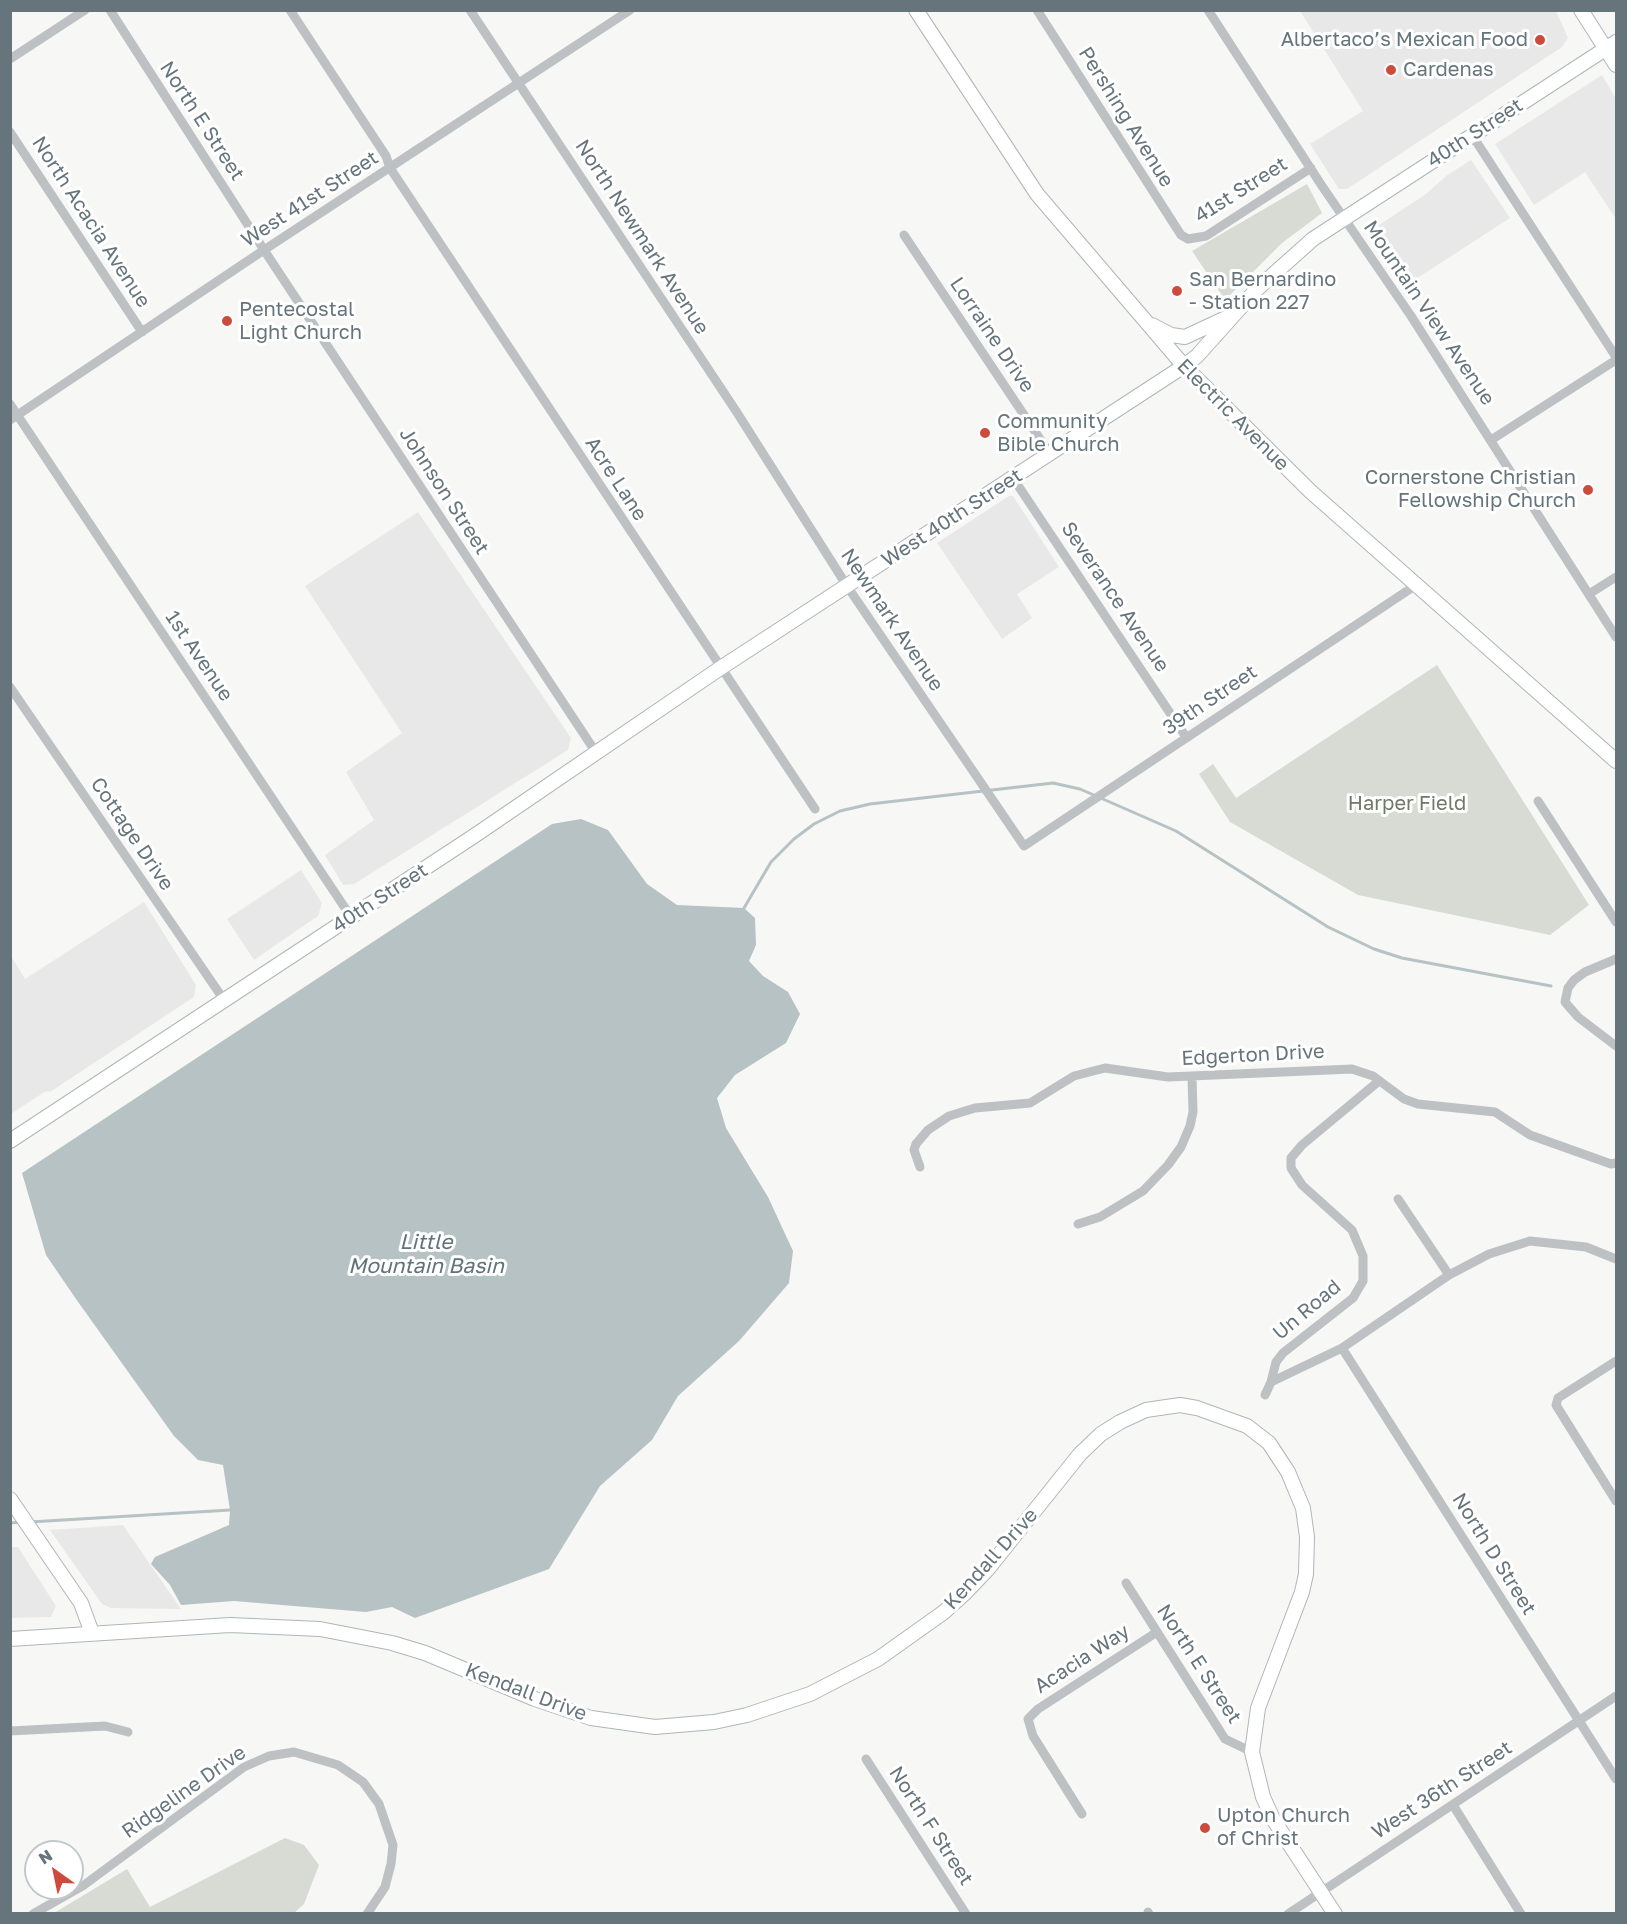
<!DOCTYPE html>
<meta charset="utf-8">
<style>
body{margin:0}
#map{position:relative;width:1627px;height:1924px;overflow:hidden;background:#f7f7f5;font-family:"Golos Text",sans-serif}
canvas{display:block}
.frame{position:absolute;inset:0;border:12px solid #66757c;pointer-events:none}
.north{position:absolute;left:24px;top:1840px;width:60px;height:60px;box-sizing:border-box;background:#fff;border:2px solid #c2c8cb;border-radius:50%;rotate:327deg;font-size:16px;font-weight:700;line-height:24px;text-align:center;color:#66757c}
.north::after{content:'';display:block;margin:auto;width:21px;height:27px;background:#ce4a3d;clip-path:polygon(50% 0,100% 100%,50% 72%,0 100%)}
</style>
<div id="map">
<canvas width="1627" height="1924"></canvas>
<div class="frame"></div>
<div class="north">N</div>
</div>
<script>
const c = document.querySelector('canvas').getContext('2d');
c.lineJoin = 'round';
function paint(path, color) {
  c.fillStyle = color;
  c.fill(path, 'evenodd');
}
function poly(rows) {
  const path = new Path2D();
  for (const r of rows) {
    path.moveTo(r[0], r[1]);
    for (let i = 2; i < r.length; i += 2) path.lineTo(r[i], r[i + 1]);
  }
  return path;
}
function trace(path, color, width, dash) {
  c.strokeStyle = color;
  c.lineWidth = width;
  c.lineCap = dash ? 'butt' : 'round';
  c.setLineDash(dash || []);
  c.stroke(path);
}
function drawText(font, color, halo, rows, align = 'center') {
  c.font = font + ' "Golos Text",sans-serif';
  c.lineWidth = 6;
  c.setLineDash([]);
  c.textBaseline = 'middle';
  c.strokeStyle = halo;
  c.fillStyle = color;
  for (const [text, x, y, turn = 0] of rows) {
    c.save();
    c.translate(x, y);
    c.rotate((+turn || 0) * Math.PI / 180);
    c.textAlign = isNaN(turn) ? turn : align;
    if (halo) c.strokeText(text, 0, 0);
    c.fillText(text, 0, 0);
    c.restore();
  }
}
const built = poly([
 [1300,11,1556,11,1568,38,1562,47,1347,189,1339,189,1310,144,1363,111],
 [1602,75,1616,99,1616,219,1585,172,1534,205,1495,144],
 [1471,160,1510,218,1405,286,1372,234,1373,229,1426,194,1446,176],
 [1009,496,1013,496,1059,567,1017,594,1032,618,1002,639,937,543],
 [418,512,571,738,568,750,354,884,343,885,325,855,374,820,346,772,402,733,305,586],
 [301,870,322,903,318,916,254,960,227,919],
 [144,902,196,985,194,997,50,1092,46,1091,11,1114,11,956,25,979],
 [123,1525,181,1609,111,1608,102,1604,50,1530],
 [11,1547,18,1547,56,1606,51,1617,11,1618]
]);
const green = poly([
 [1307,184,1322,213,1282,243,1225,300,1192,251],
 [1437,665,1589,905,1550,935,1358,895,1230,822,1199,774,1213,764,1236,798],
 [285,1838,304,1845,319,1865,304,1904,294,1913,54,1913,127,1869,150,1907]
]);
const water = poly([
 [581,819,608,830,647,884,677,905,744,908,755,918,756,945,749,961,763,976,788,992,800,1014,786,1043,735,1075,717,1098,726,1128,768,1197,793,1251,789,1283,739,1341,678,1396,652,1440,600,1486,549,1569,415,1618,392,1607,366,1612,234,1601,181,1605,170,1585,151,1564,155,1557,229,1525,230,1510,223,1465,198,1460,174,1436,76,1299,46,1255,22,1173,552,824]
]);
const stream = poly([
 [744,908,771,862,794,839,814,824,840,811,870,804,1053,783,1080,789,1176,831,1328,927,1374,949,1402,958,1551,986],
 [30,1522,230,1510],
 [10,1523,21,1522]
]);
const street = poly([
 [110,10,264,250,595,751],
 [290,10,386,156,390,168,815,809],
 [470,10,736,411,847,586,1024,846,1416,585],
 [1037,10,1181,235,1188,239,1206,236,1311,168],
 [1208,10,1322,186,1411,316,1616,637],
 [10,59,85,10],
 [10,132,142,332],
 [1472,135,1616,357],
 [904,235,1050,454],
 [10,404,351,917],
 [10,420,264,250,630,10],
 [1491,440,1616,360],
 [1013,478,1186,737],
 [1589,594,1616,577],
 [10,687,224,1000],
 [1538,801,1616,922],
 [1616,959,1585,972,1574,980,1568,988,1565,1002,1578,1017,1616,1046],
 [920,1167,914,1150,916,1144,928,1130,949,1116,975,1108,1030,1103,1074,1076,1105,1068,1168,1077,1352,1069,1373,1076,1404,1099,1418,1104,1495,1112,1530,1135,1611,1164,1616,1163],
 [1398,1199,1449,1275],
 [1078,1224,1100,1217,1143,1191,1168,1165,1181,1147,1190,1126,1193,1112,1192,1077],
 [1342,1348,1616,1779],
 [1616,1361,1558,1398,1556,1405,1616,1501],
 [1271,1382,1276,1362,1283,1353,1353,1298,1363,1281,1363,1256,1352,1230,1302,1185,1291,1168,1291,1158,1302,1145,1379,1081],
 [1265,1395,1271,1382,1342,1348,1449,1275,1489,1254,1530,1241,1586,1247,1616,1259],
 [1126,1583,1225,1739,1252,1752],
 [10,1731,105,1726,128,1732],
 [866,1759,966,1914],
 [1453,1805,1521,1914],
 [1082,1814,1033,1736,1028,1719,1038,1709,1157,1632],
 [1148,1912,1149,1914],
 [33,1914,84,1885,244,1767,269,1756,294,1752,338,1765,363,1782,379,1804,393,1845,391,1864,385,1887,367,1914],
 [1288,1914,1616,1696]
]);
const secondary = poly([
 [916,10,1037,194,1184,366,1310,491,1616,761],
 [1581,10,1616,65],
 [1152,325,1171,335,1185,337,1228,317],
 [10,1141,474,836,719,669,1184,366,1197,356,1257,289,1313,239,1616,42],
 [10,1499,81,1603,92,1633],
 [10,1639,230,1625,320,1629,392,1643,425,1653,535,1699,591,1718,655,1727,714,1722,747,1715,810,1694,878,1659,944,1612,966,1592,987,1570,1080,1454,1101,1434,1120,1422,1146,1410,1180,1405,1197,1408,1247,1426,1269,1443,1288,1472,1303,1508,1307,1537,1306,1574,1302,1592,1258,1708,1252,1752,1263,1797,1273,1819,1335,1914]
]);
const markers = [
 [1540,40,6,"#ce4a3d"],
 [1391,70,6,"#ce4a3d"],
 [1177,291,6,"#ce4a3d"],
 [227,321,6,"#ce4a3d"],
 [985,433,6,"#ce4a3d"],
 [1588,490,6,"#ce4a3d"],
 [1205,1828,6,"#ce4a3d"]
];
const poiNames = [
 ["Albertaco’s Mexican Food",1528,40,"right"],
 ["Cardenas",1403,70],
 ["San Bernardino",1189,280],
 ["- Station 227",1189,303],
 ["Pentecostal",239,310],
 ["Light Church",239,333],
 ["Community",997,422],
 ["Bible Church",997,445],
 ["Cornerstone Christian",1576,478,"right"],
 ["Fellowship Church",1576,501,"right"],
 ["Upton Church",1217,1816],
 ["of Christ",1217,1839]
];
const streetNames = [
 ["Pershing Avenue",1126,117,58],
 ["North E Street",202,121,57],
 ["40th Street",1475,133,-33],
 ["41st Street",1241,190,-32],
 ["West 41st Street",310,199,-33],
 ["North Acacia Avenue",91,222,57],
 ["North Newmark Avenue",642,237,57],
 ["Mountain View Avenue",1429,313,56],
 ["Lorraine Drive",992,335,56],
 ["Electric Avenue",1233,415,45],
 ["Acre Lane",616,479,57],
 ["Johnson Street",444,491,57],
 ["West 40th Street",952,518,-33],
 ["Severance Avenue",1115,597,56],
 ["Newmark Avenue",892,620,56],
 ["1st Avenue",199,656,56],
 ["39th Street",1210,700,-34],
 ["Cottage Drive",132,834,56],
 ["40th Street",380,898,-33],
 ["Edgerton Drive",1253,1055,-3],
 ["Un Road",1307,1310,-40],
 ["North D Street",1494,1554,58],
 ["Kendall Drive",991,1559,-48],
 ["Acacia Way",1082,1659,-33],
 ["North E Street",1199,1664,57],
 ["Kendall Drive",526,1692,21],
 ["West 36th Street",1442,1790,-33],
 ["Ridgeline Drive",184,1792,-35],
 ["North F Street",931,1826,57]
];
const parkNames = [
 ["Harper Field",1407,804]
];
const waterNames = [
 ["Little",426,1242],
 ["Mountain Basin",426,1266]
];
paint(built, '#e8e8e8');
paint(green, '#d8dbd4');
paint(water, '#b6c2c4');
trace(stream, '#b6c2c4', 3);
trace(secondary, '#afb6b9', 16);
trace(street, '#bdc1c4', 9);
trace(secondary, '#fff', 14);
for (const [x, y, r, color] of markers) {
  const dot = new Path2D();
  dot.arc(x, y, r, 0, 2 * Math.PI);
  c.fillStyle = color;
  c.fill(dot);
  trace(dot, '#fff', 2);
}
drawText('20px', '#66757c', '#fff', poiNames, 'left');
drawText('20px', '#66757c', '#fff', streetNames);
drawText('20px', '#6e7a68', '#fff', parkNames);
drawText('italic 21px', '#607477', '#fff', waterNames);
</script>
